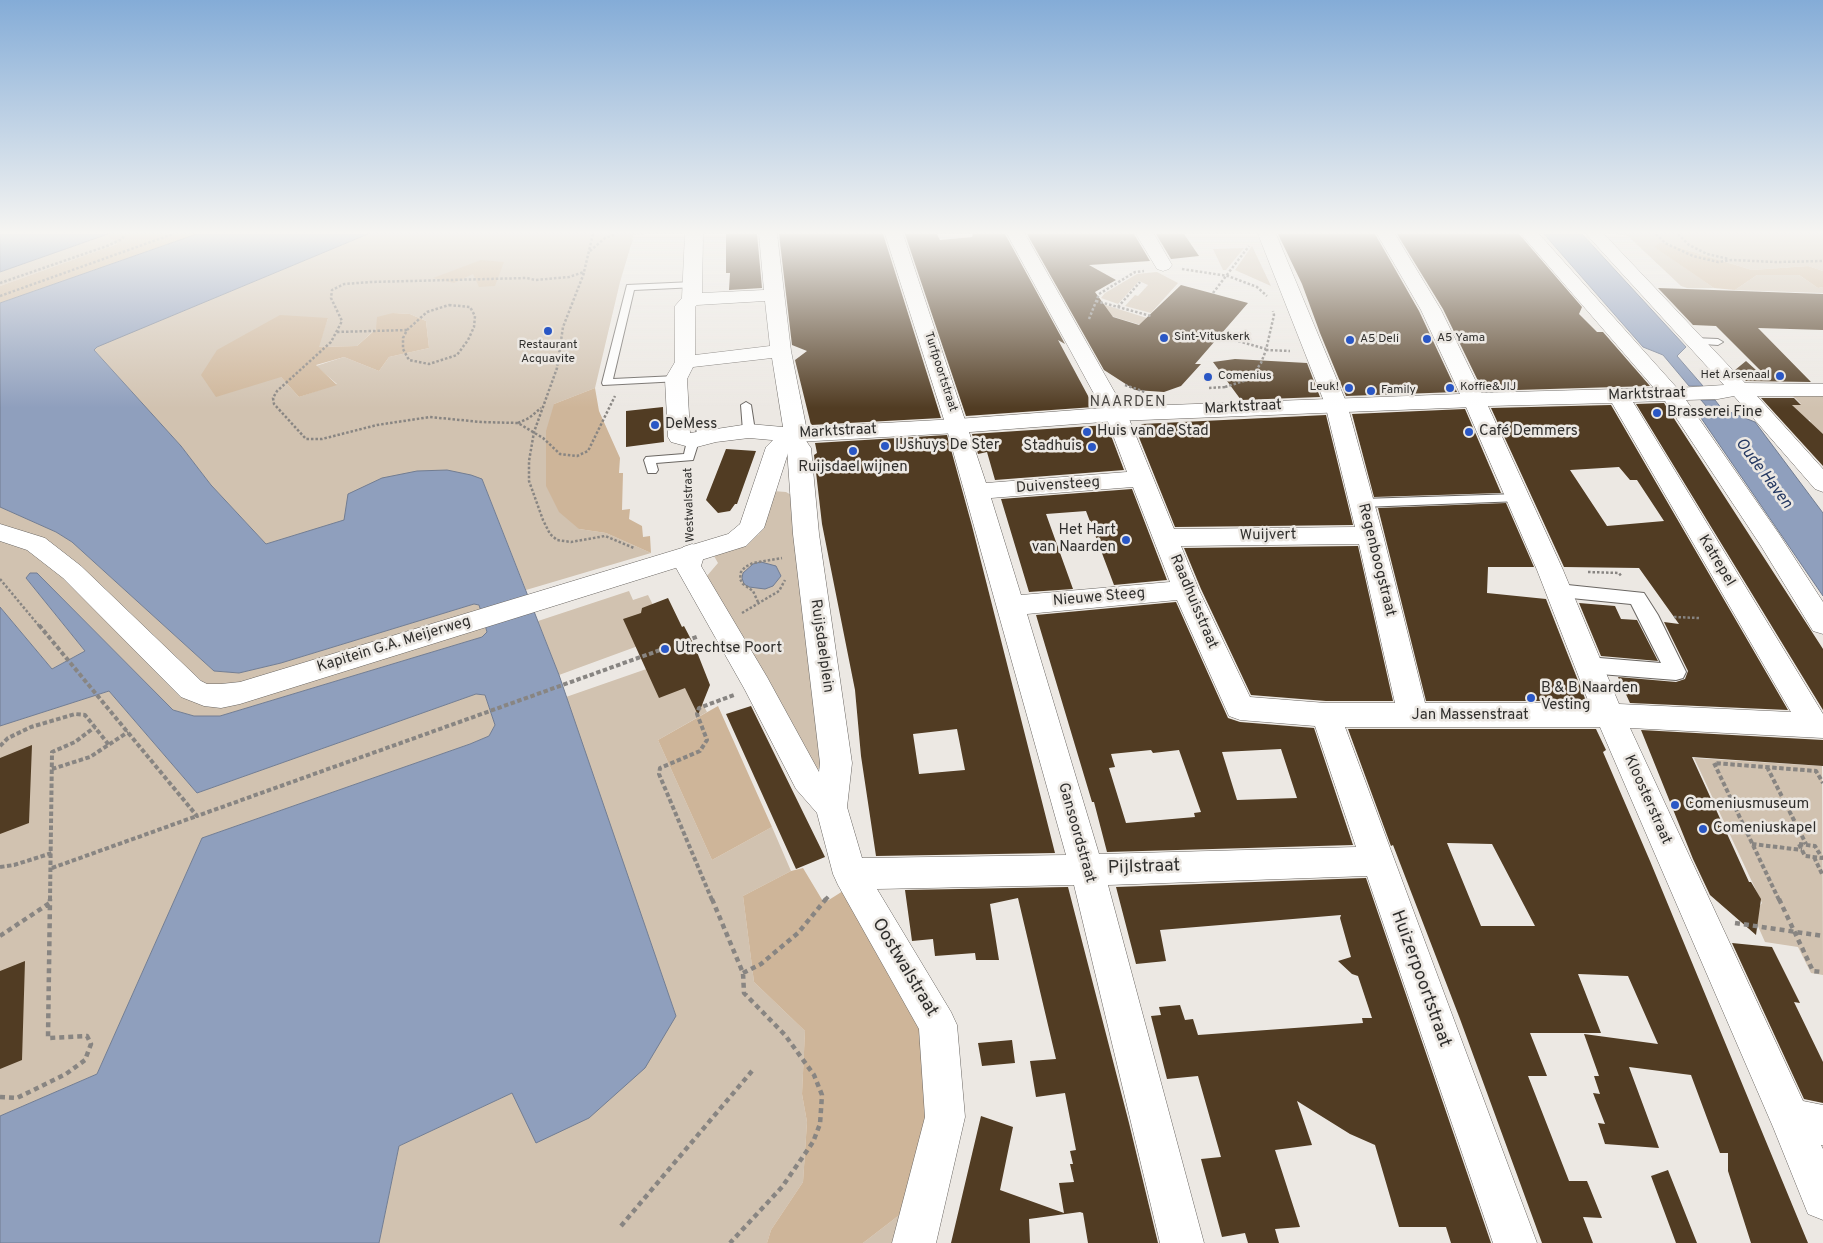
<!DOCTYPE html>
<meta charset="utf-8">
<style>
body{margin:0}
canvas{display:block;background:#ece8e3}
</style>
<canvas width="1823" height="1243"></canvas>
<script>
const c = document.querySelector('canvas').getContext('2d');
c.lineJoin = 'round';
function paint(path, color) {
  c.fillStyle = color;
  c.fill(path, 'evenodd');
}
function poly(rows) {
  const path = new Path2D();
  for (const r of rows) {
    path.moveTo(r[0], r[1]);
    for (let i = 2; i < r.length; i += 2) path.lineTo(r[i], r[i + 1]);
  }
  return path;
}
function trace(path, color, width, dash) {
  c.strokeStyle = color;
  c.lineWidth = width;
  c.lineCap = dash ? 'butt' : 'round';
  c.setLineDash(dash || []);
  c.stroke(path);
}
function drawText(font, color, halo, rows, align = 'center') {
  c.font = font + ' Overpass,sans-serif';
  c.lineWidth = 5;
  c.setLineDash([]);
  c.textBaseline = 'middle';
  c.strokeStyle = halo;
  c.fillStyle = color;
  for (const [text, x, y, turn = 0] of rows) {
    c.save();
    c.translate(x, y);
    c.rotate((+turn || 0) * Math.PI / 180);
    c.textAlign = isNaN(turn) ? turn : align;
    if (halo) c.strokeText(text, 0, 0);
    c.fillText(text, 0, 0);
    c.restore();
  }
}
const green = poly([
 [108,234,117,244,0,286,0,272],
 [368,234,645,234,634,235,620,282,595,388,554,404,579,529,606,533,651,553,526,590,482,479,266,544,211,485,181,446,94,350,97,347],
 [393,313,410,314,426,321,429,348,389,357,379,371,344,357,316,366,337,384,299,397,281,377,328,318,318,347,357,346],
 [1615,234,1823,234,1823,271,1808,266,1752,270,1661,242,1655,247,1714,288,1687,288,1681,286,1628,236],
 [1252,246,1271,286,1235,270],
 [1244,248,1226,270,1223,270,1213,249],
 [1157,272,1178,283,1151,313,1125,306,1135,295,1138,296,1148,285,1139,281,1118,304,1101,298,1105,293,1137,274],
 [1757,275,1799,275,1818,288,1823,287,1823,293,1735,290],
 [1099,303,1147,318,1141,325,1111,316],
 [1823,394,1823,437,1812,430,1810,420,1797,419,1801,414,1792,405,1801,404,1793,396],
 [773,491,786,492,793,496,824,766,814,771,768,679,706,577,718,563,714,556,742,546,759,534],
 [0,507,56,532,72,542,214,671,239,673,281,663,474,604,479,605,487,632,482,637,220,716,194,716,173,710,37,573,26,578,85,651,52,669,0,607],
 [629,591,633,600,648,595,668,635,559,675,538,621],
 [678,658,707,712,658,740,712,860,772,827,791,871,743,896,754,982,805,1031,802,1094,807,1122,803,1182,771,1230,767,1243,379,1243,399,1146,676,1016,566,697],
 [109,691,197,793,476,694,485,695,495,725,489,736,470,744,202,838,97,1074,0,1116,0,726],
 [1694,758,1822,766,1823,975,1811,973,1798,947,1765,942,1753,915,1762,903],
 [911,1206,900,1243,863,1243]
]);
const forest = poly([
 [107,234,197,234,0,303,0,286,117,244],
 [1661,242,1752,270,1808,266,1823,271,1823,287,1818,288,1799,275,1757,275,1735,290,1714,288,1654,247],
 [481,260,504,262,495,286,479,287,473,274,454,283,433,278],
 [393,313,410,314,426,321,429,348,389,357,379,371,344,357,316,365,337,385,299,397,281,377,216,397,201,375,217,350,280,315,328,318,319,347,357,346,376,329,377,317],
 [595,388,599,411,620,458,619,473,623,473,622,510,630,509,629,519,642,526,643,537,650,536,651,553,606,533,579,529,559,512,546,486,546,431,554,404],
 [718,706,772,827,712,860,658,740],
 [803,868,824,903,843,891,929,1030,936,1114,911,1206,863,1243,767,1243,771,1230,803,1182,807,1122,802,1094,805,1031,754,982,743,896,791,871]
]);
const water = poly([
 [0,234,108,234,0,272,0,234],
 [197,234,368,234,97,347,94,350,181,446,211,485,266,544,344,520,348,494,382,478,417,471,447,470,471,475,482,479,559,675,676,1016,645,1068,589,1118,536,1143,512,1093,399,1146,379,1243,0,1243,0,1116,97,1074,202,838,470,744,489,736,495,725,485,695,476,694,197,793,109,691,0,726,0,607,52,669,85,651,26,578,30,573,37,573,173,710,194,716,220,716,482,637,487,632,479,605,474,604,281,663,239,673,214,671,72,542,56,532,0,507,0,303,197,234],
 [1544,234,1582,234,1686,347,1677,356,1703,386,1689,386,1663,355,1643,347,1544,234],
 [1701,400,1715,400,1722,409,1755,422,1823,513,1823,596,1699,415,1707,407,1701,400],
 [761,562,776,566,781,576,773,586,765,589,749,587,744,584,742,578,743,573,753,564,761,562]
]);
const building = poly([
 [726,234,757,234,762,288,729,290,730,273,726,273],
 [779,234,883,234,941,418,811,425,795,360,807,351,792,345],
 [905,234,937,234,940,240,972,237,973,234,1005,234,1065,344,1058,340,1094,407,966,416],
 [1027,234,1134,234,1150,261,1089,265,1116,280,1095,292,1113,317,1139,325,1181,285,1248,303,1195,364,1201,364,1181,386,1164,392,1135,390,1104,370],
 [1156,234,1184,234,1199,256,1171,259],
 [1278,234,1375,234,1419,311,1457,392,1346,396,1320,333,1302,284],
 [1397,234,1519,234,1582,307,1579,314,1597,332,1603,332,1650,386,1483,391,1443,309],
 [1658,288,1823,294,1823,330,1758,328,1811,382,1746,381,1735,370,1746,361,1756,370,1760,370,1716,326,1693,325],
 [1235,359,1307,363,1320,397,1241,400,1213,362],
 [1761,398,1794,398,1801,405,1792,405,1823,434,1823,466],
 [1664,403,1823,649,1823,710,1636,404],
 [1611,405,1788,710,1630,703,1618,677,1676,682,1685,679,1688,671,1664,622,1679,624,1639,568,1564,567,1491,408],
 [1619,467,1630,480,1637,480,1664,521,1607,526,1570,470],
 [663,407,664,442,626,447,626,411],
 [1465,409,1501,493,1374,497,1352,414],
 [1326,415,1353,525,1175,527,1136,430,1142,424],
 [1107,425,1124,470,995,480,987,452,978,454,972,434],
 [947,435,972,526,1055,853,876,856,861,756,855,690,822,524,814,455,817,453,815,443],
 [957,729,965,770,919,774,913,734],
 [726,449,756,451,737,504,735,504,730,511,718,513,706,500],
 [1132,489,1167,580,1114,585,1086,511,1046,514,1073,589,1029,592,1001,499],
 [1506,503,1534,567,1488,567,1487,593,1546,599,1586,701,1426,701,1378,508],
 [1358,546,1393,701,1326,701,1251,695,1201,589,1184,548],
 [668,598,682,627,684,626,695,647,710,685,698,715,685,688,659,698,623,619,641,613,642,608],
 [1176,602,1228,718,1240,722,1314,728,1353,845,1107,852,1094,802,1092,802,1086,782,1036,615],
 [1281,749,1297,798,1237,800,1222,752],
 [1151,750,1153,753,1179,750,1201,812,1194,813,1195,817,1126,823,1109,768,1115,767,1111,754],
 [1579,603,1615,606,1621,619,1637,620,1658,661,1601,656],
 [751,706,825,857,796,869,726,714],
 [1348,729,1596,729,1606,750,1603,752,1650,861,1808,1243,1751,1243,1728,1171,1728,1153,1720,1153,1691,1075,1629,1067,1659,1148,1605,1144,1598,1123,1605,1124,1593,1093,1600,1094,1594,1076,1599,1076,1584,1034,1658,1044,1628,976,1578,974,1601,1033,1530,1033,1547,1076,1528,1076,1569,1181,1587,1181,1602,1218,1583,1217,1593,1243,1542,1243,1460,1019,1393,845,1391,846],
 [1447,843,1492,844,1535,926,1481,926],
 [1641,730,1823,740,1823,766,1692,757,1749,882,1751,882,1761,899,1756,935,1710,895,1693,859],
 [32,745,29,823,0,834,0,758],
 [1366,878,1491,1243,1451,1243,1446,1227,1399,1227,1375,1145,1350,1134,1297,1101,1312,1145,1275,1150,1300,1227,1275,1229,1279,1243,1248,1243,1245,1233,1222,1237,1201,1159,1221,1157,1198,1076,1167,1079,1151,1016,1161,1015,1159,1007,1180,1005,1185,1020,1193,1019,1198,1035,1363,1023,1362,1018,1372,1018,1358,976,1352,974,1338,961,1351,957,1340,918,1341,915,1160,930,1166,961,1136,964,1116,887],
 [1068,887,1129,1123,1158,1243,1088,1243,1083,1213,1080,1212,1029,1219,1030,1243,951,1243,981,1116,1013,1127,1000,1190,1064,1213,1059,1183,1074,1182,1070,1164,1073,1164,1070,1151,1076,1150,1065,1093,1036,1097,1030,1061,1056,1059,1018,898,990,904,999,960,976,960,975,953,935,956,933,939,912,941,905,890],
 [1732,943,1772,947,1800,1003,1794,1002,1823,1062,1823,1103,1804,1099],
 [25,961,22,1060,0,1069,0,971],
 [1012,1040,1015,1063,982,1066,978,1043],
 [1668,1170,1697,1243,1676,1243,1651,1176]
]);
const pathFar2 = poly([
 [593,234,584,272,569,277,535,280,527,278,371,282,344,284,332,290,331,298,342,321,331,342,277,391,273,398,274,404,306,439,322,439,377,425,430,417,481,422,518,423,543,438,560,454,577,456,588,451,615,396],
 [1656,234,1665,243,1693,256,1718,262,1732,260,1776,262,1823,261],
 [1678,234,1689,245,1707,254,1729,259],
 [590,251,605,238,616,234],
 [1182,269,1228,276,1257,287,1267,296],
 [584,273,563,327,557,368,534,432,529,461,529,481,543,520,550,534,557,540,571,542,605,536,634,548],
 [0,283,107,246,122,239,125,234],
 [1213,293,1249,246],
 [0,296,173,234],
 [1096,301,1151,316],
 [449,305,470,307,475,316,474,327,468,340,457,355,429,364,409,360,403,349,403,338,407,330,427,312,449,305],
 [1118,307,1140,282],
 [1089,319,1099,294,1135,272,1144,271],
 [337,332,407,330],
 [1221,336,1266,349],
 [1266,350,1290,351],
 [1125,385,1145,392],
 [1225,387,1250,379,1261,363,1266,350,1274,315,1273,311],
 [1209,388,1225,387],
 [518,423,529,418,541,408],
 [689,473,691,532],
 [1588,572,1619,573,1622,577],
 [0,579,40,627],
 [758,602,753,591,743,584,740,579,741,572,745,567,753,563,782,558],
 [742,613,779,591,785,580],
 [1674,617,1699,618]
]);
const pathFar1 = poly([
 [39,625,197,816,663,649],
 [686,641,699,636],
 [0,746,8,738,31,727,75,714,85,715,109,745],
 [1767,767,1806,844],
 [52,769,90,757,128,732],
 [1752,844,1802,850],
 [1799,844,1815,846,1822,858,1805,856,1799,844],
 [1814,857,1823,876],
 [0,867,14,865,52,853],
 [52,868,197,816],
 [50,900,52,752,75,742,95,727],
 [712,900,659,774,660,768,700,751,707,740,697,714,699,708,734,695],
 [825,900,829,896],
 [1779,900,1714,763,1816,771,1823,783]
]);
const path = poly([
 [712,899,743,973,744,993,785,1035,814,1075,822,1095,820,1124,813,1142,782,1187,730,1243],
 [1779,899,1813,971,1823,972],
 [1735,923,1823,936],
 [0,936,51,902],
 [743,973,761,964,798,933,826,899],
 [0,1097,17,1098,66,1074,85,1060,91,1044,87,1036,48,1038,50,899],
 [621,1226,752,1071]
]);
const service = poly([
 [693,282,698,285,696,287,634,290,613,379,676,376,680,377,681,379,680,381,603,385,602,383,627,285,693,282],
 [1693,338,1718,339,1723,342,1718,345,1689,343,1688,341,1693,338],
 [746,402,751,405,755,431,749,434,743,431,741,405,746,402],
 [702,422,708,425,709,438,703,441,697,438,696,425,702,422],
 [693,438,699,441,693,460,656,463,658,470,656,473,648,473,644,460,646,457,684,454,687,441,693,438],
 [1517,494,1521,495,1523,498,1521,501,1362,507,1356,503,1362,499,1517,494]
]);
const pedestrian = poly([
 [1558,584,1644,593,1658,615,1686,672,1683,678,1676,680,1587,673,1580,671,1577,665,1580,659,1587,657,1661,663,1631,604,1551,596,1548,591,1551,586,1558,584]
]);
const minor = poly([
 [685,234,703,234,702,293,764,290,759,234,777,234,791,351,806,426,802,435,811,448,819,534,852,763,847,807,862,858,1066,855,946,426,885,234,903,234,986,483,1127,472,1105,414,1007,234,1025,234,1127,414,1174,529,1355,527,1325,404,1258,234,1276,234,1347,404,1383,535,1425,703,1589,703,1537,570,1463,400,1466,395,1474,393,1654,388,1521,234,1539,234,1677,388,1724,385,1586,234,1604,234,1745,383,1823,384,1823,396,1757,396,1823,469,1823,492,1815,489,1734,396,1718,399,1686,400,1779,534,1823,602,1823,634,1813,631,1761,546,1665,401,1633,402,1823,714,1823,738,1630,728,1803,1101,1823,1105,1823,1145,1821,1145,1823,1149,1823,1220,1808,1214,1773,1127,1600,727,1345,727,1537,1243,1493,1243,1367,876,1108,885,1204,1243,1160,1243,1074,885,877,889,951,1012,957,1025,965,1117,936,1243,892,1243,925,1117,919,1029,838,885,833,874,817,813,796,789,745,690,675,566,683,547,692,544,701,547,705,553,701,566,767,677,819,772,820,763,793,534,787,448,783,441,749,438,716,442,693,448,671,442,668,437,665,379,675,362,675,306,682,298,685,234],
 [765,301,770,346,695,355,695,307,697,305,765,301],
 [772,358,783,427,749,424,690,433,687,379,693,367,772,358],
 [1612,403,1791,712,1619,704,1563,570,1488,406,1612,403],
 [1133,487,1170,582,1021,595,991,498,1133,487],
 [1359,544,1395,703,1326,703,1250,697,1199,590,1181,546,1359,544],
 [1177,600,1229,716,1240,720,1315,726,1356,847,1099,854,1027,614,1177,600],
 [1136,234,1154,234,1172,265,1169,269,1163,271,1157,269,1136,234]
]);
const tertiary = poly([
 [1377,234,1395,234,1441,310,1485,400,1482,405,1474,407,1116,421,957,433,797,442,789,450,764,528,746,546,240,704,221,708,204,706,181,697,63,578,27,550,0,541,0,524,45,538,81,566,201,681,207,684,221,684,240,682,728,534,740,524,766,447,783,430,791,428,957,419,1116,407,1460,394,1421,310,1377,234]
]);
const markers = [
 [548,331,5,"#2a57c5"],
 [1164,338,5,"#2a57c5"],
 [1427,339,5,"#2a57c5"],
 [1350,340,5,"#2a57c5"],
 [1780,376,5,"#2a57c5"],
 [1208,377,5,"#2a57c5"],
 [1349,388,5,"#2a57c5"],
 [1450,388,5,"#2a57c5"],
 [1371,391,5,"#2a57c5"],
 [1657,413,5,"#2a57c5"],
 [655,425,5,"#2a57c5"],
 [1087,432,5,"#2a57c5"],
 [1469,432,5,"#2a57c5"],
 [885,446,5,"#2a57c5"],
 [1092,447,5,"#2a57c5"],
 [853,451,5,"#2a57c5"],
 [1126,540,5,"#2a57c5"],
 [665,649,5,"#2a57c5"],
 [1531,698,5,"#2a57c5"],
 [1675,805,5,"#2a57c5"],
 [1703,829,5,"#2a57c5"]
];
const farPoinames = [
 ["Sint-Vituskerk",1174,338],
 ["A5 Yama",1437,339],
 ["A5 Deli",1360,340],
 ["Restaurant",548,346,"center"],
 ["Acquavite",548,360,"center"],
 ["Het Arsenaal",1770,376,"right"],
 ["Comenius",1218,377],
 ["Leuk!",1339,388,"right"],
 ["Koffie&JIJ",1460,388],
 ["Family",1381,391]
];
const farStreetnames = [
 ["Turfpoortstraat",940,372,72],
 ["Westwalstraat",690,505,-92]
];
const streetNames = [
 ["Marktstraat",1647,395,-2],
 ["Marktstraat",1243,408,-3],
 ["Marktstraat",838,432,-3],
 ["Duivensteeg",1058,486,-4],
 ["Wuijvert",1268,536,-1],
 ["Regenboogstraat",1376,560,76],
 ["Katrepel",1716,561,59],
 ["Nieuwe Steeg",1099,598,-5],
 ["Raadhuisstraat",1193,602,67],
 ["Kapitein G.A. Meijerweg",394,645,-17],
 ["Ruijsdaelplein",821,646,82],
 ["Jan Massenstraat",1470,716],
 ["Kloosterstraat",1647,800,66],
 ["Gansoordstraat",1076,833,74]
];
const farQuarternames = [
 ["NAARDEN",1128,403]
];
const poiNames = [
 ["Brasserei Fine",1667,413],
 ["DeMess",665,425],
 ["Huis van de Stad",1097,432],
 ["Café Demmers",1479,432],
 ["IJshuys De Ster",895,446],
 ["Stadhuis",1082,447,"right"],
 ["Ruijsdael wijnen",853,468,"center"],
 ["Het Hart",1116,531,"right"],
 ["van Naarden",1116,548,"right"],
 ["Utrechtse Poort",675,649],
 ["B & B Naarden",1541,689],
 ["Vesting",1541,706],
 ["Comeniusmuseum",1685,805],
 ["Comeniuskapel",1713,829]
];
const waterNames = [
 ["Oude Haven",1763,474,53]
];
const nearStreetnames = [
 ["Pijlstraat",1144,868,-2],
 ["Oostwalstraat",904,968,59],
 ["Huizerpoortstraat",1420,979,70]
];
paint(green, '#d1c2b0');
paint(forest, '#ceb599');
paint(water, '#8f9fbd');
trace(water, '#727d92', 1);
paint(building, '#513c23');
trace(service, '#6b6763', 2);
trace(pedestrian, '#6b6763', 2);
trace(minor, '#6b6763', 1);
trace(tertiary, '#6b6763', 1);
trace(pathFar2, '#888582', 2.5, [2.5, 2]);
trace(pathFar1, '#888582', 4, [4.5, 2.5]);
trace(path, '#888582', 4.5, [5, 4]);
paint(service, '#fff');
paint(pedestrian, '#fff');
paint(minor, '#fff');
paint(tertiary, '#fff');
const sky = c.createLinearGradient(0, 0, 0, 408);
sky.addColorStop(0, '#84acd7');
sky.addColorStop(0.57, '#f6f5f2');
sky.addColorStop(1, '#f6f5f200');
c.fillStyle = sky;
c.fillRect(0, 0, 1823, 408);
for (const [x, y, r, color] of markers) {
  const dot = new Path2D();
  dot.arc(x, y, r, 0, 2 * Math.PI);
  c.fillStyle = color;
  c.fill(dot);
  trace(dot, '#ece8e3', 2);
}
drawText('12px', '#302f2d', '#ece8e3', farPoinames, 'left');
drawText('12px', '#302f2d', '#ece8e3', farStreetnames);
drawText('15px', '#302f2d', '#ece8e3', streetNames);
c.letterSpacing = '1px';
drawText('15px', '#4d4a46', '#ece8e3', farQuarternames);
c.letterSpacing = '0px';
drawText('15px', '#302f2d', '#ece8e3', poiNames, 'left');
drawText('italic 16px', '#243862', '#ece8e3', waterNames);
drawText('18px', '#302f2d', '#ece8e3', nearStreetnames);
</script>
